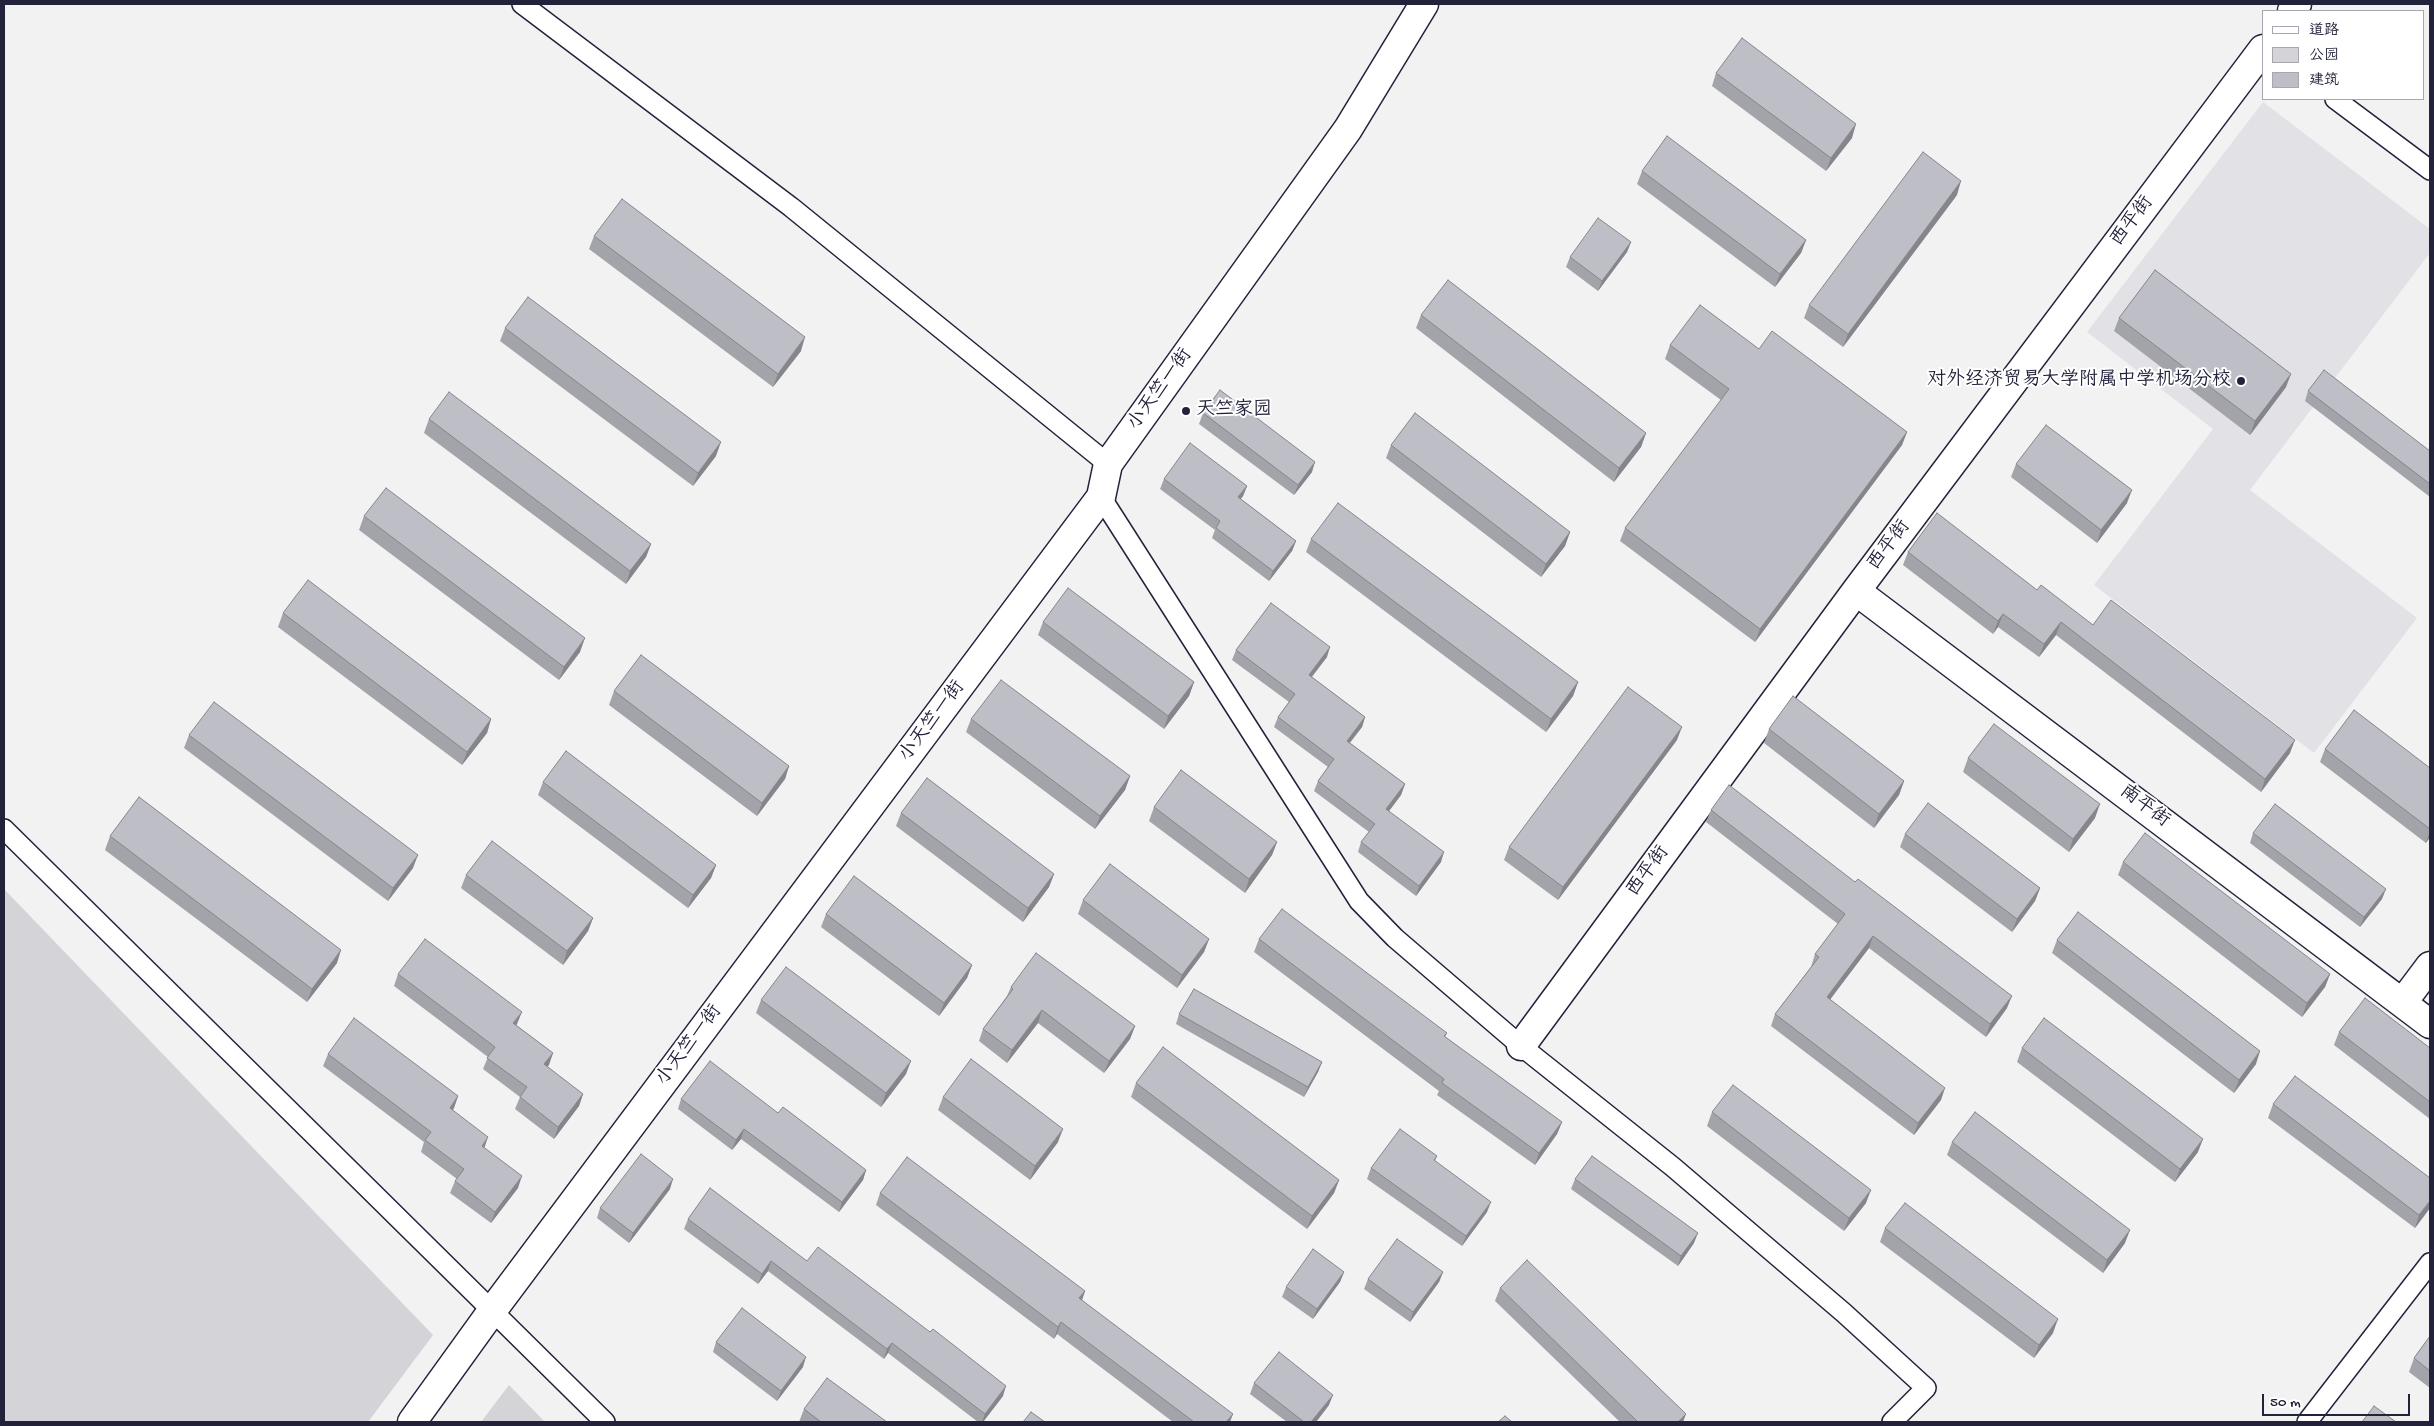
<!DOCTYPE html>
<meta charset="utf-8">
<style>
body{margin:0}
#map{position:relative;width:2434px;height:1426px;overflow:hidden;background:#f2f2f3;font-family:"Gochi Hand","LXGW WenKai TC",sans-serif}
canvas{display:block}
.frame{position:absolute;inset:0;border:5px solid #22223b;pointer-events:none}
.legend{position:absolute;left:2262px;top:10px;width:162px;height:90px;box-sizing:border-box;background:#fff;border:1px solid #a7a7b1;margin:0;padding:6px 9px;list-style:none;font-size:15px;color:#22223b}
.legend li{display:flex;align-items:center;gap:10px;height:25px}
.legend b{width:25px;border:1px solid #a7a7b1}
.scale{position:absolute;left:2262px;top:1394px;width:148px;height:22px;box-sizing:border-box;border:2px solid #22223b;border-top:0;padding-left:6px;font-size:15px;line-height:18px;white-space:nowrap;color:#22223b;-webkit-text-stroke:4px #fff;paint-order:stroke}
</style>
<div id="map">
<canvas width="2434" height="1426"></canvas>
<div class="frame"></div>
<ul class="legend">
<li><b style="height:6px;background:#fff"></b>道路</li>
<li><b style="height:14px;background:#d3d3d8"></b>公园</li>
<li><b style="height:14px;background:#bebec6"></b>建筑</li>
</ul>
<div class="scale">50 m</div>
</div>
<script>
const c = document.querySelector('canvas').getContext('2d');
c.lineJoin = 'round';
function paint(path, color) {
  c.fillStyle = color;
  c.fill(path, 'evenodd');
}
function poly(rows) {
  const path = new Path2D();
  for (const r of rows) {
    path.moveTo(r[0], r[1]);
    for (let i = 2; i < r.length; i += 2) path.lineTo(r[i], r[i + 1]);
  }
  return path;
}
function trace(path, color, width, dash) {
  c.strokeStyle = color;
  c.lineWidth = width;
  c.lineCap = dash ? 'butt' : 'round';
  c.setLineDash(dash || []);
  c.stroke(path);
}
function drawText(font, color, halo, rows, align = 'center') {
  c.font = font + ' "Gochi Hand","LXGW WenKai TC",sans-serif';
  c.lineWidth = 4;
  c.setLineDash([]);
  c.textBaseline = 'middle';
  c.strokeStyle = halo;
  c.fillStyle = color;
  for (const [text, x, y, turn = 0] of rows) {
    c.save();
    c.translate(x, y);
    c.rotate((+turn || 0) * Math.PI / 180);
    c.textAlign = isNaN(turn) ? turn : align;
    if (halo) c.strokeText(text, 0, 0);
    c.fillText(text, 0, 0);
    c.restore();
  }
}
const built = poly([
 [2263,102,2430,229,2430,253,2250,490,2417,618,2314,753,2094,585,2213,429,2087,332]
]);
const green = poly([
 [4,889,433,1335,368,1422,4,1422],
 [509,1385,545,1422,481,1422]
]);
const street = poly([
 [522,4,791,207,1108,464],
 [2335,99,2430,170],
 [1101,497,1359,901,1395,938,1521,1046,1673,1167,1844,1313,1926,1388,1892,1422],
 [4,829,605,1422],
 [2307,1422,2430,1263]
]);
const secondary = poly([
 [2292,11,2297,4],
 [1856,591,2430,1024],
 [2403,1002,2430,966],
 [1521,1046,1856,591,2263,49],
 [412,1422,492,1311,1101,497,1108,464,1348,129,1424,4]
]);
const wall = poly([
 [1716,73,1852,138,1826,171,1712,86],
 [1642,171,1806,240,1801,253,1775,287,1637,184],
 [1957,195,1843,347,1804,318,1809,305],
 [594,236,801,351,773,387,589,249],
 [1631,242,1627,252,1598,291,1566,267,1570,257],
 [1421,315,1646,433,1641,447,1614,482,1416,328],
 [2119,318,2286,387,2250,435,2114,331],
 [505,328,716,456,693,486,500,341],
 [1670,345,1759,349,1907,432,1902,445,1755,642,1620,541,1625,528,1721,400,1665,359],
 [2308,391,2430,451,2430,497,2305,401],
 [1203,413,1312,472,1294,495,1199,424],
 [429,419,651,544,646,557,626,584,424,433],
 [1391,445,1570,532,1565,546,1541,577,1386,458],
 [2016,464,2127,503,2097,543,2011,477],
 [1164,479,1247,486,1243,496,1241,499,1296,541,1292,551,1269,581,1212,538,1215,530,1160,489],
 [364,516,580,652,559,680,359,530],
 [1311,539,1578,682,1573,696,1546,732,1306,552],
 [1908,552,2037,590,2093,625,2290,753,2261,792,2056,635,2039,657,1998,627,1993,634,1903,565],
 [283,613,491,719,487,733,462,765,278,627],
 [1043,622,1194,682,1189,696,1164,729,1038,635],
 [1236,650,1327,657,1312,677,1365,717,1362,727,1350,743,1405,784,1401,795,1389,811,1441,862,1416,896,1358,852,1361,842,1369,832,1314,791,1318,781,1328,767,1274,727,1278,717,1289,702,1232,660],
 [614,691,789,766,785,779,757,816,609,705],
 [971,719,1130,776,1125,790,1095,829,966,732],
 [1769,729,1904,781,1899,795,1874,828,1764,743],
 [189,735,413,868,388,901,184,748],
 [1677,740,1558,900,1504,860,1509,847],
 [2325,749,2430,768,2430,837,2426,843,2320,762],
 [1968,758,2095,818,2069,852,1963,772],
 [543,782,716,865,711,878,688,908,538,795],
 [1154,807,1277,842,1272,855,1245,893,1149,821],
 [1711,810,2007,1008,1986,1037,1869,948,1830,999,1941,1100,1914,1135,1771,1026,1775,1014,1811,967,1815,954,1838,924,1706,822],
 [901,813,1054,874,1049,887,1023,922,896,826],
 [2253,833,2382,899,2360,927,2250,843],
 [1905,834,2040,888,2035,901,2012,932,1900,847],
 [110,836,337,963,307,1002,105,850],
 [2123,862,2330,974,2325,987,2302,1017,2118,875],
 [466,875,593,918,588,931,563,965,461,888],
 [1083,900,1209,939,1204,952,1177,988,1078,914],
 [826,914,972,965,967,978,939,1016,821,927],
 [1259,939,1447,1033,1445,1037,1562,1122,1557,1134,1535,1165,1437,1095,1439,1091,1254,952],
 [2057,940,2256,1064,2234,1093,2052,953],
 [398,974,517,1024,516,1025,553,1053,547,1067,583,1094,579,1106,554,1139,515,1109,520,1097,483,1069,488,1057,394,986],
 [1011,987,1135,1026,1130,1039,1104,1073,1038,1023,1007,1063,979,1041,983,1029,1007,996],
 [761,1000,906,1074,881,1107,756,1013],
 [1179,1014,1322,1062,1318,1072,1304,1097,1176,1024],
 [2339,1032,2430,1048,2430,1119,2334,1045],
 [2022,1048,2198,1152,2175,1182,2017,1062],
 [328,1054,458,1096,453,1110,518,1188,491,1223,450,1193,455,1181,457,1179,421,1152,424,1142,323,1066],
 [1136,1083,1339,1180,1334,1193,1307,1229,1131,1097],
 [943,1097,1058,1142,1030,1180,938,1110],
 [681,1099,778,1113,866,1170,863,1180,839,1212,741,1139,732,1150,678,1109],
 [2273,1104,2430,1178,2430,1208,2415,1228,2268,1118],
 [1712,1112,1866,1203,1844,1231,1707,1126],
 [1952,1142,2125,1243,2103,1273,1947,1155],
 [1437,1156,1435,1161,1487,1212,1462,1246,1367,1179,1371,1168],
 [1575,1179,1694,1243,1678,1266,1571,1189],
 [670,1189,629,1243,597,1218,600,1208],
 [880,1193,1085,1291,1082,1300,1230,1422,1173,1422,1057,1334,1054,1339,876,1205],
 [688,1219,807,1261,1003,1396,983,1422,978,1422,888,1353,884,1359,768,1271,758,1284,684,1229],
 [1885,1228,2053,1333,2034,1358,1880,1242],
 [1344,1272,1340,1282,1313,1319,1282,1297,1286,1287],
 [1443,1272,1439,1282,1410,1322,1364,1289,1368,1279],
 [1500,1288,1683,1422,1620,1422,1495,1301],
 [2430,1336,2430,1388,2409,1372,2414,1358],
 [716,1342,803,1367,777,1401,713,1352],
 [1254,1383,1329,1405,1316,1422,1287,1422,1250,1394],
 [804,1409,887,1422,799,1422]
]);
const shadedWall = poly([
 [1856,124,1852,138,1826,171,1831,158],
 [1961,181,1957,195,1843,347,1848,334],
 [1806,240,1801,253,1775,287,1780,274],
 [1631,242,1627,252,1598,291,1602,281],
 [805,337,801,351,773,387,778,374],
 [2291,374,2286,387,2250,435,2255,421],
 [1907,432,1902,445,1755,642,1760,629],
 [1646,433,1641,447,1614,482,1619,468],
 [721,442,716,456,693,486,698,473],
 [1315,462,1312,472,1294,495,1298,485],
 [1247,486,1243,496,1234,507,1238,497],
 [2132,490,2127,503,2097,543,2101,530],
 [1570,532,1565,546,1541,577,1546,564],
 [1296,541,1292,551,1269,581,1273,571],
 [651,544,646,557,626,584,630,571],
 [2003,614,1998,627,1993,634,1998,621],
 [2061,622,2056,635,2039,657,2044,644],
 [585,638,580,652,559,680,564,667],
 [1330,647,1327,657,1305,685,1309,675],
 [1194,682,1189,696,1164,729,1168,716],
 [1578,682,1573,696,1546,732,1551,719],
 [1365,717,1362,727,1343,751,1347,741],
 [491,719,487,733,462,765,467,752],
 [1682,727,1677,740,1558,900,1563,887],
 [2295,740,2290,753,2261,792,2265,779],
 [789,766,785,779,757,816,762,803],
 [1130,776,1125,790,1095,829,1100,816],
 [1904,781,1899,795,1874,828,1879,814],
 [1405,784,1401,795,1383,819,1386,809],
 [2100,804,2095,818,2069,852,2073,839],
 [2430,831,2430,837,2426,843],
 [1277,842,1272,855,1245,893,1249,879],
 [1444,852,1441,862,1416,896,1419,886],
 [418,855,413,868,388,901,393,888],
 [716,865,711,878,688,908,693,895],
 [1054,874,1049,887,1023,922,1028,908],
 [2040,888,2035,901,2012,932,2017,919],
 [2386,889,2382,899,2360,927,2364,917],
 [593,918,588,931,563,965,567,951],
 [1873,936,1869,948,1823,1009,1827,997],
 [1209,939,1204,952,1177,988,1182,975],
 [341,950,337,963,307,1002,312,989],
 [972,965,967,978,939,1016,944,1003],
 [2330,974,2325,987,2302,1017,2307,1003],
 [2012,996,2007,1008,1986,1037,1990,1024],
 [1042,1010,1038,1023,1007,1063,1012,1050],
 [522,1012,517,1024,509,1035,513,1023],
 [1135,1026,1130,1039,1104,1073,1109,1061],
 [2260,1051,2256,1064,2234,1093,2239,1080],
 [553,1053,549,1065,540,1076,544,1064],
 [911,1061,906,1074,881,1107,886,1093],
 [1322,1062,1318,1072,1304,1097,1308,1087],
 [1945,1088,1941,1100,1914,1135,1918,1123],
 [583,1094,579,1106,554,1139,558,1127],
 [458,1096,454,1108,445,1120,450,1108],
 [1562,1122,1557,1134,1535,1165,1539,1153],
 [744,1129,741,1139,732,1150,736,1140],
 [1063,1129,1058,1142,1030,1180,1035,1166],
 [488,1137,484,1149,482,1146],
 [2203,1139,2198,1152,2175,1182,2180,1169],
 [866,1170,863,1180,839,1212,842,1202],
 [522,1176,518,1188,491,1223,495,1212],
 [673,1179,670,1189,629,1243,633,1233],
 [1339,1180,1334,1193,1307,1229,1312,1216],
 [1871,1190,1866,1203,1844,1231,1849,1218],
 [2430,1201,2430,1208,2415,1228,2419,1215],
 [1491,1202,1487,1212,1462,1246,1466,1236],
 [2130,1230,2125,1243,2103,1273,2107,1260],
 [1698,1233,1694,1243,1678,1266,1681,1256],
 [771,1261,768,1271,758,1284,762,1274],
 [1344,1272,1340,1282,1313,1319,1317,1309],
 [1443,1272,1439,1282,1410,1322,1413,1312],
 [1085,1291,1081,1303,1079,1298],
 [2058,1319,2053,1333,2034,1358,2039,1345],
 [1061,1322,1057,1334,1054,1339,1058,1327],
 [892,1343,888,1353,884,1359,887,1349],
 [806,1357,803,1367,777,1401,781,1391],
 [1006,1386,1003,1396,983,1422,982,1422,985,1414],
 [1333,1395,1329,1405,1316,1422,1311,1422],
 [1233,1414,1230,1422,1226,1422],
 [1686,1414,1683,1422,1678,1422]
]);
const building = poly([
 [1742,38,1856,124,1831,158,1716,73,1742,38],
 [1667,136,1806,240,1780,274,1642,171,1667,136],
 [1923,152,1961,181,1848,334,1809,305,1923,152],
 [622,199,805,337,778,374,594,236,622,199],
 [1598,218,1631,242,1602,281,1570,257,1598,218],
 [2155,270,2291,374,2255,421,2119,318,2155,270],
 [1448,280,1646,433,1619,468,1421,315,1448,280],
 [528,297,721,442,698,473,505,328,528,297],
 [1700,305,1759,349,1772,331,1907,432,1760,629,1625,528,1729,389,1670,345,1700,305],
 [2324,370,2430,451,2430,484,2308,391,2324,370],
 [1220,390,1315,462,1298,485,1203,413,1220,390],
 [449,392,651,544,630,571,429,419,449,392],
 [1415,413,1570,532,1546,564,1391,445,1415,413],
 [2046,425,2132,490,2101,530,2016,464,2046,425],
 [1190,443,1247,486,1238,497,1296,541,1273,571,1216,528,1220,521,1164,479,1190,443],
 [386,488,585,638,564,667,364,516,386,488],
 [1338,503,1578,682,1551,719,1311,539,1338,503],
 [1937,513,2037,590,2041,585,2093,625,2111,600,2295,740,2265,779,2061,622,2044,644,2003,614,1998,621,1908,552,1937,513],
 [308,580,491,719,467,752,283,613,308,580],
 [1068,588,1194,682,1168,716,1043,622,1068,588],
 [1271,603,1330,647,1309,675,1365,717,1347,741,1405,784,1386,809,1444,852,1419,886,1361,842,1375,824,1318,781,1334,759,1278,717,1295,694,1236,650,1271,603],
 [641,655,789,766,762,803,614,691,641,655],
 [1001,680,1130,776,1100,816,971,719,1001,680],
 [1628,687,1682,727,1563,887,1509,847,1628,687],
 [1793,696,1904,781,1879,814,1769,729,1793,696],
 [214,702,418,855,393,888,189,735,214,702],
 [2354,710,2430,768,2430,829,2325,749,2354,710],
 [1994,724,2100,804,2073,839,1968,758,1994,724],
 [566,751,716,865,693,895,543,782,566,751],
 [1181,770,1277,842,1249,879,1154,807,1181,770],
 [927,778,1054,874,1028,908,901,813,927,778],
 [1729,785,1855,882,1858,879,2012,996,1990,1024,1873,936,1827,997,1945,1088,1918,1123,1775,1014,1819,957,1815,954,1845,914,1711,810,1729,785],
 [139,797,341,950,312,989,110,836,139,797],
 [1928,803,2040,888,2017,919,1905,834,1928,803],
 [2275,804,2386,889,2364,917,2253,833,2275,804],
 [2145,833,2330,974,2307,1003,2123,862,2145,833],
 [492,841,593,918,567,951,466,875,492,841],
 [1110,864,1209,939,1182,975,1083,900,1110,864],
 [854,876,972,965,944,1003,826,914,854,876],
 [1282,909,1447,1033,1444,1036,1562,1122,1539,1153,1442,1083,1444,1079,1259,939,1282,909],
 [2078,912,2260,1051,2239,1080,2057,940,2078,912],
 [425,939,522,1012,513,1023,553,1053,544,1064,583,1094,558,1127,520,1097,527,1087,487,1058,495,1047,398,974,425,939],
 [1036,953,1135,1026,1109,1061,1042,1010,1012,1050,983,1029,1013,989,1011,987,1036,953],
 [786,967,911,1061,886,1093,761,1000,786,967],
 [1194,989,1322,1062,1308,1087,1179,1014,1194,989],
 [2365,998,2430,1048,2430,1102,2339,1032,2365,998],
 [354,1018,458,1096,450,1108,488,1137,482,1146,522,1176,495,1212,455,1181,464,1169,425,1140,431,1132,328,1054,354,1018],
 [2044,1018,2203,1139,2180,1169,2022,1048,2044,1018],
 [1163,1047,1339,1180,1312,1216,1136,1083,1163,1047],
 [971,1059,1063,1129,1035,1166,943,1097,971,1059],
 [710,1061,778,1113,783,1107,866,1170,842,1202,744,1129,736,1140,681,1099,710,1061],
 [2295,1076,2430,1178,2430,1201,2419,1215,2273,1104,2295,1076],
 [1733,1085,1871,1190,1849,1218,1712,1112,1733,1085],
 [1975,1112,2130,1230,2107,1260,1952,1142,1975,1112],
 [1400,1129,1437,1156,1434,1160,1491,1202,1466,1236,1371,1168,1400,1129],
 [641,1154,673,1179,633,1233,600,1208,641,1154],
 [1592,1156,1698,1233,1681,1256,1575,1179,1592,1156],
 [907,1157,1085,1291,1079,1298,1233,1414,1226,1422,1194,1422,1061,1322,1058,1327,880,1193,907,1157],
 [710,1188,807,1261,818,1247,930,1332,933,1329,1006,1386,985,1414,892,1343,887,1349,771,1261,762,1274,688,1219,710,1188],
 [1905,1203,2058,1319,2039,1345,1885,1228,1905,1203],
 [1397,1239,1443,1272,1413,1312,1368,1279,1397,1239],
 [1313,1249,1344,1272,1317,1309,1286,1287,1313,1249],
 [1527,1260,1686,1414,1678,1422,1638,1422,1500,1288,1527,1260],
 [742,1308,806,1357,781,1391,716,1342,742,1308],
 [2430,1336,2430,1371,2414,1358,2430,1336],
 [1279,1352,1333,1395,1311,1422,1304,1422,1254,1383,1279,1352],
 [827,1378,887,1422,821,1422,804,1409,827,1378],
 [2374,1406,2396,1422,2362,1422,2374,1406],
 [1031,1412,1045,1422,1023,1422,1031,1412],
 [1505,1416,1512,1422,1498,1422,1505,1416]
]);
const markers = [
 [2241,381,5,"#22223b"],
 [1186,411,5,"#22223b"]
];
const streetNames = [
 ["西平街",2133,222,-53],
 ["小天竺一街",1161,390,-54],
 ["西平街",1890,546,-53],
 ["小天竺一街",933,722,-53],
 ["南平街",2144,807,37],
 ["西平街",1649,872,-54],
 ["小天竺一街",690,1046,-53]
];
const poiNames = [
 ["对外经济贸易大学附属中学机场分校",2231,381],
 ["天竺家园",1196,411,"left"]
];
paint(built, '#e2e2e6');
paint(green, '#d3d3d8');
trace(street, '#22223b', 22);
trace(secondary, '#22223b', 31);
trace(street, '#fff', 19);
trace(secondary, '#fff', 28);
paint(wall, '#a3a3aa');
paint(shadedWall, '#85858b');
paint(building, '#bebec6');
trace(building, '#85858b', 1);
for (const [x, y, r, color] of markers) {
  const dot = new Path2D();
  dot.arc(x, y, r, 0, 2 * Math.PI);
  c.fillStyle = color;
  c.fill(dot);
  trace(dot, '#fff', 2);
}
drawText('19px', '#22223b', '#fff', streetNames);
drawText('19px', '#22223b', '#fff', poiNames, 'right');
</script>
